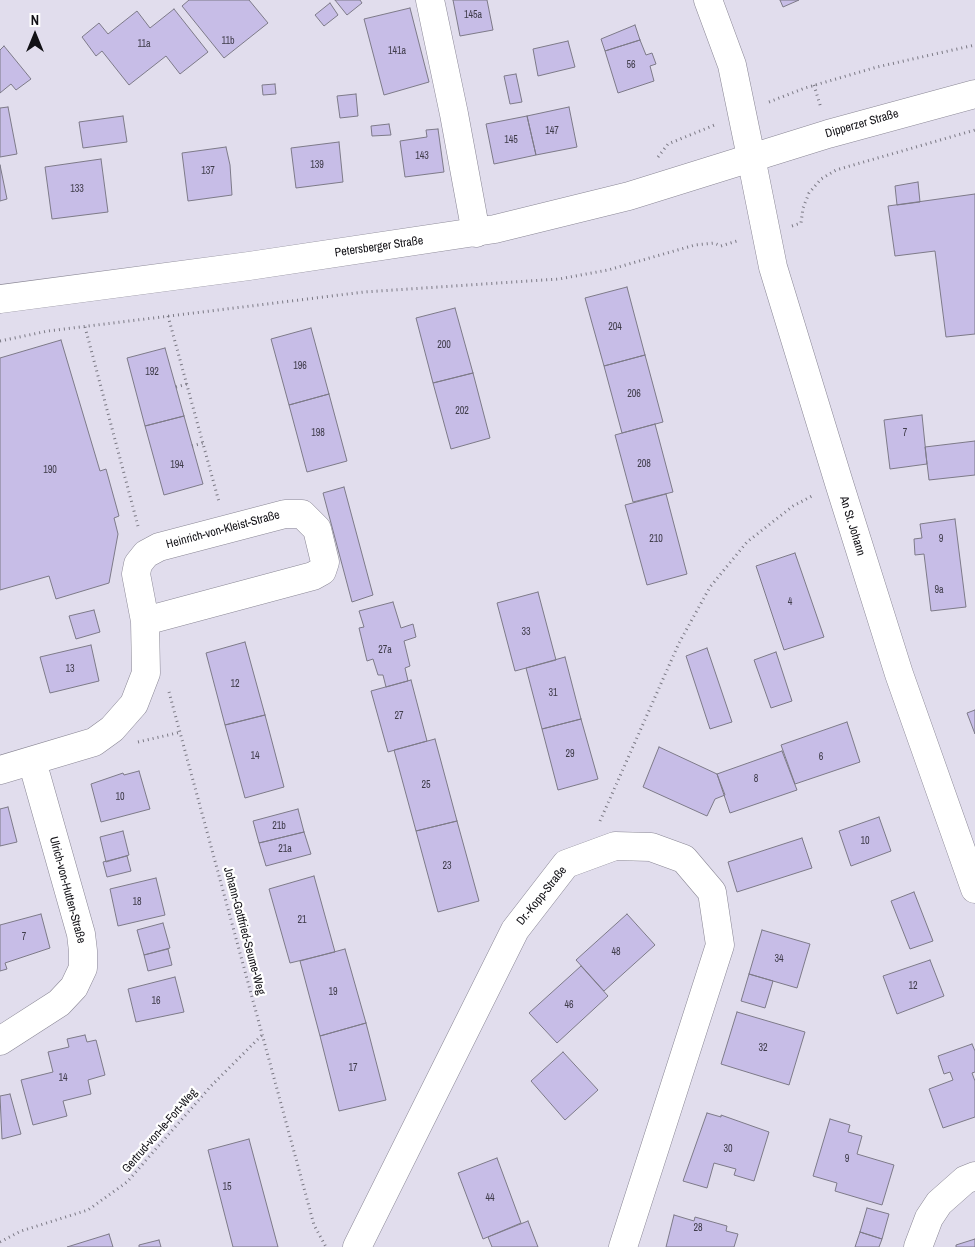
<!DOCTYPE html>
<meta charset="utf-8">
<style>
body{margin:0}
#map{position:relative;width:975px;height:1247px;overflow:hidden;background:#e1dded;font-family:"Archivo Narrow",sans-serif}
canvas{display:block}
.north{position:absolute;left:10px;top:10px;width:50px;height:50px;-webkit-text-stroke:4px #fff;paint-order:stroke;rotate:0deg;font-size:14px;font-weight:700;line-height:20px;text-align:center;color:#121116}
.north::after{content:'';display:block;margin:auto;width:18px;height:22px;background:#121116;clip-path:polygon(50% 0,100% 100%,50% 72%,0 100%)}
</style>
<div id="map">
<canvas width="975" height="1247"></canvas>
<div class="north">N</div>
</div>
<script>
const c = document.querySelector('canvas').getContext('2d');
c.lineJoin = 'round';
function paint(path, color) {
  c.fillStyle = color;
  c.fill(path, 'evenodd');
}
function poly(rows) {
  const path = new Path2D();
  for (const r of rows) {
    path.moveTo(r[0], r[1]);
    for (let i = 2; i < r.length; i += 2) path.lineTo(r[i], r[i + 1]);
  }
  return path;
}
function trace(path, color, width, dash) {
  c.strokeStyle = color;
  c.lineWidth = width;
  c.lineCap = dash ? 'butt' : 'round';
  c.setLineDash(dash || []);
  c.stroke(path);
}
function drawText(font, color, halo, rows, align = 'center') {
  c.font = font + ' "Archivo Narrow",sans-serif';
  c.lineWidth = 4.5;
  c.setLineDash([]);
  c.textBaseline = 'middle';
  c.strokeStyle = halo;
  c.fillStyle = color;
  for (const [text, x, y, turn = 0] of rows) {
    c.save();
    c.translate(x, y);
    c.rotate((+turn || 0) * Math.PI / 180);
    c.textAlign = isNaN(turn) ? turn : align;
    if (halo) c.strokeText(text, 0, 0);
    c.fillText(text, 0, 0);
    c.restore();
  }
}
const building = poly([
 [189,0,249,0,268,23,224,58,182,6,189,0],
 [335,0,360,0,362,3,347,15,335,0],
 [453,0,487,0,493,30,460,36,453,0],
 [780,0,799,0,783,7,780,0],
 [330,3,338,15,324,26,315,15,330,3],
 [410,8,429,82,384,95,364,19,410,8],
 [174,9,208,52,180,74,166,56,129,85,102,51,96,56,82,37,99,23,108,34,137,11,150,28,174,9],
 [635,25,640,40,605,51,601,39,635,25],
 [640,40,646,55,652,53,656,64,650,66,654,81,618,93,605,51,640,40],
 [568,41,575,67,538,76,533,49,568,41],
 [4,46,31,79,16,90,11,84,0,93,0,50,4,46],
 [516,74,522,102,510,104,504,76,516,74],
 [275,84,276,94,263,95,262,85,275,84],
 [356,94,358,116,340,118,337,96,356,94],
 [8,107,17,154,0,157,0,108,8,107],
 [569,107,577,147,536,155,527,116,569,107],
 [123,116,127,142,83,148,79,122,123,116],
 [527,116,536,155,494,164,486,124,527,116],
 [389,124,391,135,372,136,371,126,389,124],
 [438,129,444,172,405,177,400,141,427,137,426,130,438,129],
 [339,142,343,182,296,188,291,148,339,142],
 [226,147,230,165,232,195,188,201,182,153,226,147],
 [101,159,108,212,52,219,45,167,101,159],
 [0,165,7,199,0,201,0,165],
 [918,182,920,202,897,205,895,186,918,182],
 [975,194,975,334,946,337,935,251,895,256,888,206,975,194],
 [627,287,645,355,604,366,585,298,627,287],
 [455,308,473,373,433,383,416,318,455,308],
 [311,328,329,394,289,405,271,339,311,328],
 [61,340,100,471,106,469,119,516,114,518,118,534,109,583,56,599,49,576,0,590,0,358,61,340],
 [165,348,184,416,145,426,127,358,165,348],
 [645,355,663,422,622,433,604,366,645,355],
 [473,373,490,438,451,449,433,383,473,373],
 [329,394,347,461,307,472,289,405,329,394],
 [922,415,927,464,890,469,884,420,922,415],
 [184,416,203,484,164,495,145,426,184,416],
 [655,424,673,492,633,502,615,435,655,424],
 [975,441,975,475,929,480,925,447,975,441],
 [344,487,373,595,352,602,323,493,344,487],
 [666,494,687,574,647,585,625,505,666,494],
 [955,519,966,607,931,611,924,554,915,555,914,539,922,538,920,524,955,519],
 [795,553,824,637,784,650,756,566,795,553],
 [538,592,556,660,515,671,497,603,538,592],
 [393,602,401,628,413,624,416,637,404,641,410,666,405,668,408,681,386,687,383,675,378,675,373,659,367,661,359,628,364,627,359,611,393,602],
 [94,610,100,632,76,639,69,616,94,610],
 [245,642,265,715,225,725,206,653,245,642],
 [91,645,99,681,50,693,40,657,91,645],
 [707,648,732,722,710,729,686,656,707,648],
 [776,652,792,701,771,708,754,660,776,652],
 [565,657,581,719,542,729,526,668,565,657],
 [411,680,427,741,388,752,371,691,411,680],
 [975,710,975,734,967,713,975,710],
 [265,715,284,787,245,798,225,725,265,715],
 [581,719,598,779,558,790,542,729,581,719],
 [847,722,860,762,795,784,781,745,847,722],
 [435,739,457,821,416,831,394,750,435,739],
 [659,747,717,774,725,795,715,799,707,816,643,787,659,747],
 [782,751,797,790,730,813,717,774,782,751],
 [139,771,150,809,101,822,91,784,123,773,124,775,139,771],
 [8,807,17,842,0,846,0,809,8,807],
 [298,809,304,832,259,843,253,821,298,809],
 [879,817,891,851,851,866,839,831,879,817],
 [457,821,479,901,438,912,416,831,457,821],
 [123,831,129,855,106,862,100,837,123,831],
 [304,832,311,854,266,866,259,843,304,832],
 [802,838,812,868,737,892,728,862,802,838],
 [127,856,131,871,107,877,103,862,127,856],
 [314,876,335,952,290,963,269,889,314,876],
 [156,878,165,915,118,926,110,889,156,878],
 [914,892,933,941,910,949,891,901,914,892],
 [41,914,50,948,5,963,7,969,0,971,0,925,41,914],
 [627,914,655,945,604,991,576,960,627,914],
 [163,923,170,948,144,955,137,930,163,923],
 [762,930,810,944,797,988,749,974,762,930],
 [168,949,172,965,148,971,144,955,168,949],
 [345,949,366,1023,320,1036,300,961,345,949],
 [930,960,944,996,897,1014,883,976,930,960],
 [581,966,608,996,557,1043,529,1013,581,966],
 [749,974,773,981,765,1008,741,1001,749,974],
 [175,977,184,1012,136,1022,128,989,175,977],
 [737,1012,805,1032,789,1085,721,1064,737,1012],
 [366,1023,386,1100,339,1111,320,1036,366,1023],
 [85,1035,87,1042,96,1040,105,1075,88,1080,91,1094,63,1101,67,1116,33,1125,21,1080,53,1072,48,1052,69,1047,67,1039,85,1035],
 [972,1044,975,1051,975,1072,972,1073,975,1081,975,1117,943,1128,929,1089,953,1080,950,1072,944,1074,938,1056,972,1044],
 [563,1052,598,1090,565,1120,531,1081,563,1052],
 [10,1094,21,1134,2,1139,0,1096,10,1094],
 [707,1113,721,1117,721,1115,769,1132,754,1181,734,1175,736,1169,714,1163,707,1188,683,1181,707,1113],
 [830,1119,850,1125,848,1132,862,1136,857,1154,894,1165,882,1205,835,1191,837,1183,813,1176,830,1119],
 [249,1139,278,1247,233,1247,208,1150,249,1139],
 [497,1158,521,1223,483,1239,458,1173,497,1158],
 [867,1208,889,1214,882,1239,860,1232,867,1208],
 [674,1215,694,1221,695,1217,727,1226,726,1231,738,1234,734,1247,666,1247,674,1215],
 [528,1221,538,1247,492,1247,488,1237,528,1221],
 [860,1232,882,1239,879,1247,855,1247,860,1232],
 [109,1234,113,1247,67,1247,109,1234],
 [975,1239,975,1247,956,1247,956,1245,975,1239],
 [159,1240,161,1247,139,1247,139,1245,159,1240]
]);
const path = poly([
 [814,85,821,108],
 [769,102,805,88,877,67,975,45],
 [658,157,668,144,717,124],
 [792,226,801,223,803,208,809,193,821,179,836,170,975,130],
 [168,316,219,502],
 [85,327,138,526],
 [0,341,48,331,364,292,559,279,608,270,695,245,714,243,721,246,740,240],
 [176,387,187,384],
 [192,446,203,443],
 [169,692,314,1225,326,1247],
 [138,742,181,732],
 [600,821,679,643,710,587,747,542,793,506,814,495],
 [0,1242,21,1231,88,1210,127,1182,211,1086,263,1034]
]);
const minor = poly([
 [430,0,454,114,476,233],
 [751,157,773,267,839,483,899,674,975,889],
 [0,770,94,742,112,729,134,704,146,673,145,621,136,574,138,564,146,554,159,547,285,514,302,514,317,529,325,562,322,571,313,576,145,621],
 [0,1041,59,1003,74,987,83,968,83,951,81,934,32,761],
 [357,1247,515,930,566,864,615,846,651,847,684,859,712,892,720,945,623,1247],
 [918,1247,929,1218,939,1203,965,1180,975,1176]
]);
const major = poly([
 [708,0,732,65,751,157],
 [0,299,249,266,495,229,629,196,828,134,975,94]
]);
const numberNames = [
 ["145a",473,15],
 ["11b",228,41],
 ["11a",144,44],
 ["141a",397,51],
 ["56",631,65],
 ["147",552,131],
 ["145",511,140],
 ["143",422,156],
 ["139",317,165],
 ["137",208,171],
 ["133",77,189],
 ["204",615,327],
 ["200",444,345],
 ["196",300,366],
 ["192",152,372],
 ["206",634,394],
 ["202",462,411],
 ["198",318,433],
 ["7",905,433],
 ["208",644,464],
 ["194",177,465],
 ["190",50,470],
 ["210",656,539],
 ["9",941,539],
 ["9a",939,590],
 ["4",790,602],
 ["33",526,632],
 ["27a",385,650],
 ["13",70,669],
 ["12",235,684],
 ["31",553,693],
 ["27",399,716],
 ["29",570,754],
 ["14",255,756],
 ["6",821,757],
 ["8",756,779],
 ["25",426,785],
 ["10",120,797],
 ["21b",279,826],
 ["10",865,841],
 ["21a",285,849],
 ["23",447,866],
 ["18",137,902],
 ["21",302,920],
 ["7",24,937],
 ["48",616,952],
 ["34",779,959],
 ["12",913,986],
 ["19",333,992],
 ["16",156,1001],
 ["46",569,1005],
 ["32",763,1048],
 ["17",353,1068],
 ["14",63,1078],
 ["30",728,1149],
 ["9",847,1159],
 ["15",227,1187],
 ["44",490,1198],
 ["28",698,1228]
];
const streetNames = [
 ["Dipperzer Straße",862,124,-16],
 ["Petersberger Straße",379,247,-8],
 ["An St. Johann",852,526,73],
 ["Heinrich-von-Kleist-Straße",223,530,-15],
 ["Ulrich-von-Hutten-Straße",67,890,75],
 ["Dr.-Kopp-Straße",542,896,-51],
 ["Johann-Gottfried-Seume-Weg",244,931,75],
 ["Gertrud-von-le-Fort-Weg",160,1131,-49]
];
paint(building, '#c7bde7');
trace(building, '#7d7a88', 1);
trace(minor, '#8a8795', 29);
trace(major, '#8a8795', 29);
trace(path, '#7b7984', 3, [1, 4]);
trace(minor, '#fff', 28);
trace(major, '#fff', 28);
drawText('10px', '#3f3c4a', null, numberNames);
drawText('12px', '#121116', '#fff', streetNames);
</script>
